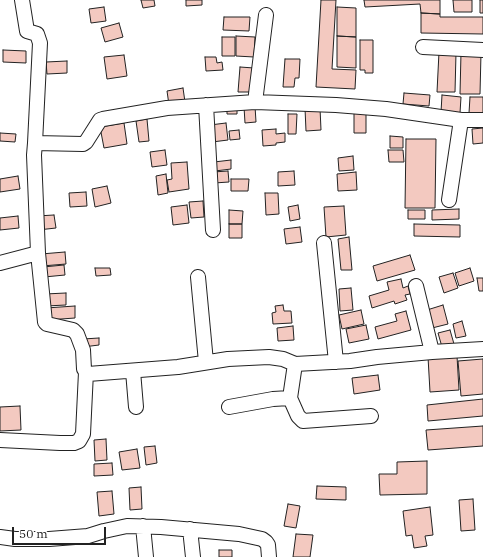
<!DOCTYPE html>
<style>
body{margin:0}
#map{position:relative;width:483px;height:557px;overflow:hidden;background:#fff;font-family:"IBM Plex Serif",serif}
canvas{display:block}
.scale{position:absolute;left:12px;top:527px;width:94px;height:18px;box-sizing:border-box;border:2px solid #222;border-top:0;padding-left:5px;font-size:12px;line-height:14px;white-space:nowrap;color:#222;-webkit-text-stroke:3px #fff;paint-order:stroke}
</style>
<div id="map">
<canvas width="483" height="557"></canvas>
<div class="scale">50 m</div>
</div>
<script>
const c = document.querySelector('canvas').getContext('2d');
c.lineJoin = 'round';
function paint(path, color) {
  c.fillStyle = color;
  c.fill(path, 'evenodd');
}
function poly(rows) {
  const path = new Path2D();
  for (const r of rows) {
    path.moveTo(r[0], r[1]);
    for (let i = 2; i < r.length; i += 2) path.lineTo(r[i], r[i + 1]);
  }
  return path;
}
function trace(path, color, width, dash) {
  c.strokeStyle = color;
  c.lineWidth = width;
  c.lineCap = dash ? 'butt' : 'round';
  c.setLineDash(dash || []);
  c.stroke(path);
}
const building = poly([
 [141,0,154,0,155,6,143,8,141,0],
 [186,0,202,0,202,5,186,6,186,0],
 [321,0,336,0,332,69,356,70,355,89,316,87,321,0],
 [364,0,440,0,440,14,421,13,420,4,365,7,364,0],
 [453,0,472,0,472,12,454,12,453,0],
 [480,0,483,0,483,13,480,13,480,0],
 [104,7,106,21,91,23,89,9,104,7],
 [337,7,356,8,356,37,337,36,337,7],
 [421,13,440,14,440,17,483,17,483,34,421,33,421,13],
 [224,17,250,17,249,31,223,30,224,17],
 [119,23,123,37,105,42,101,28,119,23],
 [236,36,255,37,254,57,236,56,236,36],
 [337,36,356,37,356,68,337,67,337,36],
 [222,37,235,37,235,56,222,56,222,37],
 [360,40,373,40,373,73,365,73,365,70,360,70,360,40],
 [3,50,26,51,26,63,3,62,3,50],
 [439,52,456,53,455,92,437,92,439,52],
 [461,53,481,53,480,94,460,94,461,53],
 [124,55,127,76,107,79,104,57,124,55],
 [205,57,216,57,217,63,222,62,223,70,206,71,205,57],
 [285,59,300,59,299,78,295,78,294,87,283,87,285,59],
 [67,61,67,73,47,74,46,62,67,61],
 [240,67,254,68,252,92,238,92,240,67],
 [183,88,185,102,169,105,167,91,183,88],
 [404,93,430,95,429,106,403,104,404,93],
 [442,95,461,97,460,113,441,112,442,95],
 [470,97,483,97,483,113,469,113,470,97],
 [227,106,237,106,237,114,227,114,227,106],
 [255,106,256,122,245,123,244,107,255,106],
 [305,108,320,108,321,130,306,131,305,108],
 [354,112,366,112,366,133,354,133,354,112],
 [288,114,297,114,296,134,288,134,288,114],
 [147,119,149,141,139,142,136,121,147,119],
 [124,123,127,144,104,148,100,127,124,123],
 [226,123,228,140,212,142,210,125,226,123],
 [483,128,483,143,473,144,472,129,483,128],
 [276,129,276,134,285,133,285,142,276,143,276,145,263,146,262,130,276,129],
 [239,130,240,139,230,140,229,131,239,130],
 [0,133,16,134,15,142,0,141,0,133],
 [390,136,403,137,403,148,390,148,390,136],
 [406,139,436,139,435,208,405,208,406,139],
 [165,150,167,165,152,167,150,152,165,150],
 [388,150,403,150,404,162,389,162,388,150],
 [353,156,354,170,339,171,338,158,353,156],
 [231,160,231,169,215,171,214,162,231,160],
 [187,162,189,189,169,192,167,180,172,179,171,163,187,162],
 [228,171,229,182,214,183,213,172,228,171],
 [294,171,295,185,278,186,278,172,294,171],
 [356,172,357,190,338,191,337,174,356,172],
 [166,174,168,193,158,195,156,176,166,174],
 [18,176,20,189,0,192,0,179,18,176],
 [231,179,249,179,248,191,231,191,231,179],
 [107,186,111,203,95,207,92,189,107,186],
 [86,192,87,206,70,207,69,193,86,192],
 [265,193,278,193,279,214,266,215,265,193],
 [203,201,204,217,191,218,189,202,203,201],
 [187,205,189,223,173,225,171,207,187,205],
 [298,205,300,219,290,221,288,207,298,205],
 [344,206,346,235,326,237,324,207,344,206],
 [459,209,459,219,432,220,432,210,459,209],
 [229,210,243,211,242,224,229,224,229,210],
 [408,210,425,210,425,219,408,219,408,210],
 [54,215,56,228,38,230,37,216,54,215],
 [18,216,19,228,0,230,0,218,18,216],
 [229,224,242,224,242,238,229,238,229,224],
 [414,224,460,225,460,237,414,236,414,224],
 [300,227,302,242,286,244,284,229,300,227],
 [349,237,352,270,341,270,338,239,349,237],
 [65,252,66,264,42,266,41,254,65,252],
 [410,255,415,270,377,281,373,266,410,255],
 [64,265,65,275,44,277,43,267,64,265],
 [95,268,110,268,111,275,96,276,95,268],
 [470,268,474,281,459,286,455,273,470,268],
 [453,273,458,288,444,293,439,277,453,273],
 [477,278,483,278,483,291,479,291,477,278],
 [401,279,403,288,408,286,410,294,405,295,407,300,395,304,394,301,372,308,369,296,389,290,387,282,401,279],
 [351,288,353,310,340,311,339,289,351,288],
 [66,293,66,305,46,306,45,294,66,293],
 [283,305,284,311,291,311,292,323,273,324,272,313,276,312,275,306,283,305],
 [443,305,448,324,432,328,427,310,443,305],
 [75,306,75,318,47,320,46,308,75,306],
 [361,310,364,324,342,329,339,315,361,310],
 [406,311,411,330,378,339,375,327,397,321,395,314,406,311],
 [462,321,466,336,456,338,453,324,462,321],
 [366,325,369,339,349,343,346,329,366,325],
 [293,326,294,340,278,341,277,328,293,326],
 [450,330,454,344,442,347,438,333,450,330],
 [99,338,99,345,83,347,83,339,99,338],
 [457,356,459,390,430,392,428,357,457,356],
 [483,359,483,394,461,396,458,361,483,359],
 [378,375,380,390,354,394,352,378,378,375],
 [483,399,483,416,428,421,427,405,483,399],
 [20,406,21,430,0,431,0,407,20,406],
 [483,426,483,446,428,450,426,430,483,426],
 [106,439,107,460,95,461,94,440,106,439],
 [155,446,157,463,146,465,144,447,155,446],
 [137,449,140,468,122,470,119,452,137,449],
 [427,461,427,494,380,495,379,474,397,474,397,462,427,461],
 [112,463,113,475,94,476,94,464,112,463],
 [317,486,346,487,346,500,316,499,317,486],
 [141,487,142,509,130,510,129,488,141,487],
 [112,491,114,514,99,516,97,492,112,491],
 [473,499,475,530,461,531,459,500,473,499],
 [288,504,300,506,296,528,284,526,288,504],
 [430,507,433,535,425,536,427,546,414,548,412,535,406,536,403,511,430,507],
 [296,534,313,535,310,557,293,557,296,534],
 [219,550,232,550,232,557,219,557,219,550]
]);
const minor = poly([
 [22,0,27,31,37,34,40,43,35,143],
 [423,47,483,50],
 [255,102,266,15],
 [206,105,213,230],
 [449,200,461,120],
 [324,243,336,362],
 [38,253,34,155,35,143,83,144,86,142,100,120,103,119,167,108,255,102,336,105,386,109,461,120,483,120],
 [0,263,38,253,45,322,47,324,73,330,77,334,83,350,84,369,88,374,178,367,228,359,269,357,283,359,295,364,350,361,377,357,432,352,483,349],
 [198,277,206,362],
 [416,286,432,352],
 [133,371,136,407],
 [290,398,298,416,303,421,371,416],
 [229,407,273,399,290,398,295,364],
 [0,440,60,443,74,443,79,441,83,434,86,372],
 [143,526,146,557],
 [190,529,193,557],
 [0,537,15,539,49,539,88,536,104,531,127,526,161,527,239,534,262,539,266,542,268,545,269,557]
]);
paint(building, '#f3c9c0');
trace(building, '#222', 1);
trace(minor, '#222', 16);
trace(minor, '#fff', 14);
</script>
